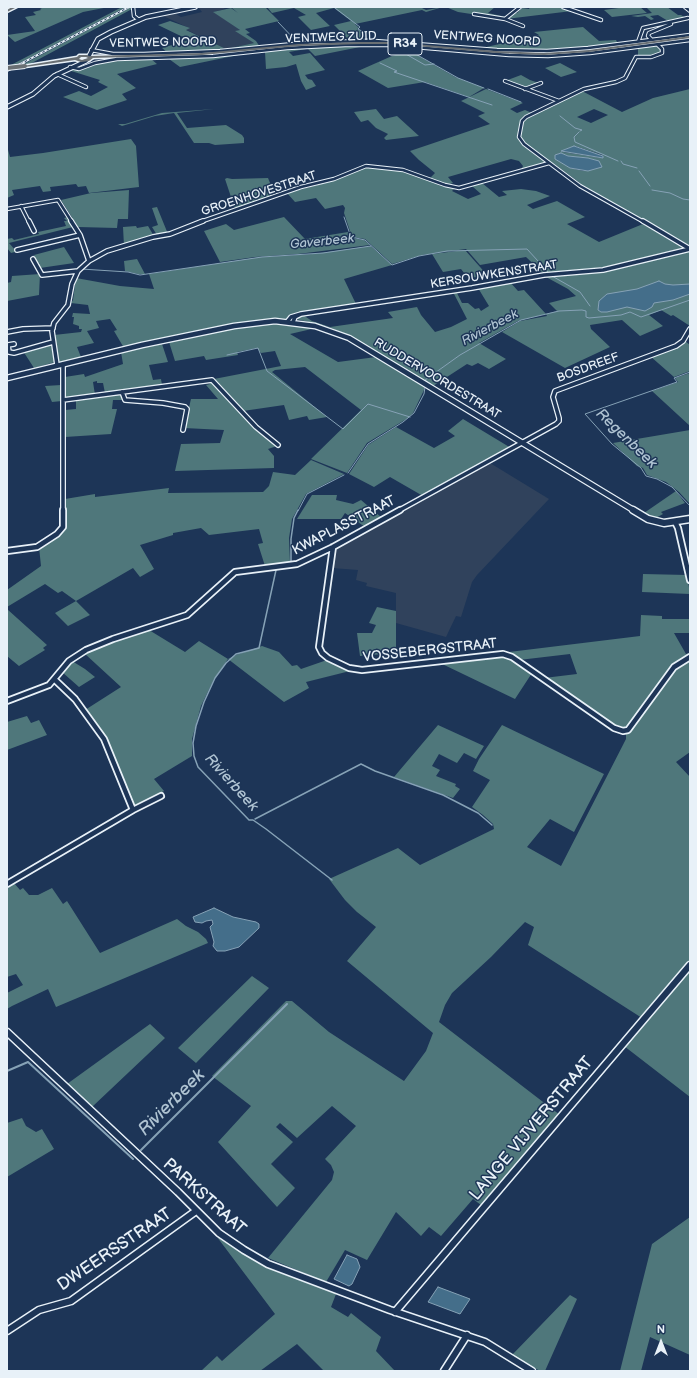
<!DOCTYPE html>
<style>
body{margin:0}
#map{position:relative;width:697px;height:1378px;overflow:hidden;background:#1d3557;font-family:"Balsamiq Sans",sans-serif}
canvas{display:block}
.frame{position:absolute;inset:0;border:8px solid #e8f1f8;pointer-events:none}
.north{position:absolute;left:641px;top:1322px;width:40px;height:40px;-webkit-text-stroke:3px #1d3557;paint-order:stroke;rotate:0deg;font-size:11px;font-weight:700;line-height:16px;text-align:center;color:#e8f1f8}
.north::after{content:'';display:block;margin:auto;width:14px;height:18px;background:#e8f1f8;clip-path:polygon(50% 0,100% 100%,50% 72%,0 100%)}
</style>
<div id="map">
<canvas width="697" height="1378"></canvas>
<div class="frame"></div>
<div class="north">N</div>
</div>
<script>
const c = document.querySelector('canvas').getContext('2d');
c.lineJoin = 'round';
function paint(path, color) {
  c.fillStyle = color;
  c.fill(path, 'evenodd');
}
function poly(rows) {
  const path = new Path2D();
  for (const r of rows) {
    path.moveTo(r[0], r[1]);
    for (let i = 2; i < r.length; i += 2) path.lineTo(r[i], r[i + 1]);
  }
  return path;
}
function trace(path, color, width, dash) {
  c.strokeStyle = color;
  c.lineWidth = width;
  c.lineCap = dash ? 'butt' : 'round';
  c.setLineDash(dash || []);
  c.stroke(path);
}
function drawText(font, color, halo, rows, align = 'center') {
  c.font = font + ' "Balsamiq Sans",sans-serif';
  c.lineWidth = 3;
  c.setLineDash([]);
  c.textBaseline = 'middle';
  c.strokeStyle = halo;
  c.fillStyle = color;
  for (const [text, x, y, turn = 0] of rows) {
    c.save();
    c.translate(x, y);
    c.rotate((+turn || 0) * Math.PI / 180);
    c.textAlign = isNaN(turn) ? turn : align;
    if (halo) c.strokeText(text, 0, 0);
    c.fillText(text, 0, 0);
    c.restore();
  }
}
const built = poly([
 [198,7,222,7,225,9,214,12,240,30,236,31,254,43,226,49,185,29,189,28,159,14,172,12,181,17,202,12],
 [490,463,549,499,477,575,472,582,461,617,456,616,446,637,396,623,396,593,366,586,367,583,356,580,358,570,332,568,335,548]
]);
const green = poly([
 [44,7,109,7,83,12,15,42,7,35,35,31,25,17,36,15,33,12,41,10,40,9],
 [122,7,126,7,14,66,9,66],
 [131,7,132,9,30,64,22,65],
 [237,7,266,8,279,21,245,29,250,33,246,34,256,41,260,47,222,50,254,43,235,31,240,30,213,12,231,8,238,13,232,8],
 [267,7,425,7,422,8,426,10,443,7,426,12,422,10,355,24,359,28,357,29,369,35,367,37,375,40,396,41,350,41,334,25,351,21,334,8,316,13,330,26,311,30,298,17,306,15,294,8,272,13],
 [446,7,495,7,488,13,506,17,504,19,458,12],
 [530,7,563,8,572,11,506,19,513,13,517,13,522,8,529,9],
 [626,7,640,7,647,13,612,17,604,10],
 [646,7,667,7,678,15,681,15,686,18,668,21,658,15,650,16,654,19,651,20,645,16,638,17,631,16,652,13],
 [170,21,190,28,186,30,224,48,217,50,168,53,162,48,189,40,158,25],
 [583,27,599,41,616,40,618,44,545,51,482,48,539,35,534,32],
 [656,45,661,50,659,54,652,56,638,55,638,47],
 [328,46,365,46,315,56,307,48],
 [304,48,306,49,289,52,293,56,310,53,325,70,305,75,308,79,312,80,316,86,306,90,301,81,296,64,286,67,266,69,265,52],
 [410,51,455,77,484,88,469,97,425,82,388,88,358,71,392,56],
 [248,53,180,67,169,59,210,57],
 [151,59,157,64,117,74,136,88,122,94,127,100,97,110,63,97,79,91,91,96,108,87,98,82,100,80,68,70,78,70,103,62],
 [560,63,577,72,561,77,545,68],
 [521,75,530,80,539,83,525,88,505,81],
 [486,89,523,103,510,109,517,113,525,110,532,113,582,91,622,112,653,98,690,89,690,247,581,185,579,184,580,183,554,164,549,162,521,170,523,166,519,161,511,159,448,177,453,183,447,185,429,179,435,173,419,160,410,151,490,124,478,116,485,113,461,101],
 [594,109,608,115,591,123,577,117],
 [575,146,603,155,602,158,563,152,561,151],
 [561,153,568,156,588,158,595,160,588,171,584,171,570,168,555,155],
 [214,109,177,113,187,128,226,125,242,135,244,138,244,143,215,145,209,143,194,143,174,113,155,116,122,126,118,124,125,124,162,113],
 [376,109,384,119,397,116,419,136,386,140,384,138,388,134,376,128,368,120,361,122,354,112],
 [131,139,136,146,139,187,89,193,86,186,78,187,76,184,50,187,51,191,43,192,40,186,12,190,14,195,7,198,7,146,10,157,43,153],
 [366,167,402,171,454,189,452,191,468,199,481,194,472,186,482,183,499,197,507,195,502,191,521,189,536,191,550,196,527,205,533,209,557,201,585,217,567,224,599,242,643,224,684,246,683,248,607,267,543,273,526,257,480,265,466,249,422,255,392,264,365,239,352,237,344,213,345,208,343,205,325,209,316,198,295,202,287,193,329,182],
 [227,178,232,179,268,178,275,195,235,209,225,179],
 [129,190,128,219,118,219,117,228,78,227,61,200,91,193],
 [157,207,168,234,157,235,152,227,158,225,152,208],
 [68,217,73,227,9,243,16,251,15,252,11,253,7,248,7,239,12,238,14,240,39,234,38,232,66,226,64,221,67,221,64,218],
 [284,217,305,239,348,232,351,238,364,240,370,245,298,254,255,257,220,262,204,231,226,224,234,230],
 [136,226,137,228,148,226,154,236,124,246,123,227],
 [371,246,392,265,344,279,356,304,295,314,286,319,267,319,238,323,124,348,114,331,117,330,110,319,96,321,99,328,87,331,94,343,77,347,81,357,60,362,58,360,54,335,81,332,82,329,79,329,79,326,73,324,74,317,72,317,73,313,90,314,88,305,71,303,73,300,76,278,120,286,154,289,149,274,260,257,313,254],
 [64,247,74,263,40,268,38,264,40,263,37,263,34,255],
 [465,250,488,276,468,278,461,269,443,272,432,254],
 [690,250,690,326,673,315,671,316,661,310,649,315,663,326,640,336,622,320,590,325,591,329,610,347,565,368,502,332,520,321,547,316,546,314,518,321,479,343,506,359,489,369,478,363,472,366,467,364,433,386,343,333,329,327,296,319,296,317,303,315,312,321,330,327,393,318,388,312,417,307,421,315,435,332,451,327,467,319,453,292,456,291,462,303,468,303,475,309,479,308,481,311,489,306,478,288,510,282,518,291,524,290,546,314,557,311,549,303,576,296,568,289,546,277,610,270],
 [137,259,145,274,138,274,125,271,124,261],
 [40,274,39,295,7,301,7,283,11,282,12,276],
 [273,323,316,328,290,334,338,362,376,357,424,386,424,390,413,413,408,418,367,443,347,473,311,459,361,410,305,367,275,370,272,372,327,417,309,420,307,416,289,420,284,405,243,411,214,379,281,366,275,351,261,353,257,348,237,352,238,355,206,360,204,356,175,361,169,342,238,326],
 [685,341,690,345,690,371,674,377,650,356],
 [51,344,55,362,34,368,23,351],
 [162,344,168,362,149,365,153,380,161,379,162,385,105,393,103,383,97,383,97,381,93,382,95,395,65,397,65,377,84,374,85,377,123,364,121,352],
 [690,373,690,426,652,391,678,382,675,378],
 [210,380,256,429,277,446,268,449,274,456,274,468,175,471,181,444,220,443,224,430,184,428,191,399,218,399,206,385,210,384,209,382,165,388,164,386],
 [61,385,62,401,52,402,45,386],
 [120,393,123,400,113,400,112,409,117,409,111,434,65,437,65,410,76,409,76,399],
 [463,419,511,448,423,496,390,477,374,487,349,474,368,445,396,427,434,448,455,436,448,431],
 [690,430,690,504,679,492,666,482,647,475,643,468,637,466,613,443],
 [311,460,344,474,306,494,292,519,289,538,290,563,265,566,258,544,263,543,259,529,209,535,201,528,173,533,173,535,140,545,154,569,140,577,133,568,76,601,90,615,68,626,55,613,76,601,62,591,58,593,45,584,7,607,7,590,41,566,39,547,65,524,65,499,95,494,95,497,169,488,168,493,263,492,269,486,273,472,295,475],
 [676,491,685,503,661,512,663,514,654,519,644,513],
 [312,495,337,495,336,500,353,504,361,500,381,517,365,527,345,513,341,519,297,519],
 [643,574,687,575,690,594,642,592],
 [377,607,396,611,396,653,360,656,357,633,372,633,376,625,369,623],
 [7,609,47,645,43,648,45,650,19,666,7,656],
 [641,615,662,616,662,619,690,619,690,633,674,633,686,654,690,653,690,752,676,762,690,777,690,961,642,1018,528,945,534,927,525,922,491,957,452,993,445,1005,439,1022,560,1115,481,1205,473,1199,441,1236,429,1227,421,1236,396,1212,367,1260,345,1250,326,1282,268,1258,332,1180,334,1172,331,1165,325,1159,356,1126,332,1106,297,1138,280,1123,276,1127,293,1142,271,1164,295,1188,277,1207,218,1142,251,1106,212,1076,286,1001,292,1001,329,1032,404,1081,426,1051,433,1033,347,961,376,927,357,912,345,900,329,879,398,848,420,865,494,829,493,824,483,815,472,807,490,780,473,771,479,759,502,725,604,774,574,832,550,819,527,847,561,866,626,739,626,730,619,729,544,678,577,674,570,654,519,660,509,652,640,636],
 [149,630,185,652,199,641,228,659,236,655,262,646,279,652,292,666,297,665,301,669,327,660,331,663,333,662,354,670,306,682,309,688,284,702,228,659,214,679,201,706,192,739,192,756,154,779,164,791,135,807,109,743,85,710,121,687,84,653,120,638],
 [499,655,508,656,532,673,515,699,438,662],
 [72,661,85,669,95,677,79,687,62,672],
 [27,716,31,723,39,720,47,735,7,750,7,722],
 [438,725,484,746,476,759,464,753,457,763,439,754,432,766,440,770,436,776,456,784,455,786,460,789,453,798,394,777],
 [14,883,20,890,23,888,29,895,38,895,52,888,63,904,67,901,100,953,177,919,186,926,198,932,206,939,208,943,56,1007,48,989,12,1006,7,1009,7,993,23,985,16,974,7,977,7,887],
 [690,968,690,1097,624,1046],
 [252,976,269,988,196,1063,178,1048],
 [150,1024,165,1038,92,1107,67,1084],
 [22,1118,26,1126,36,1132,42,1129,54,1149,7,1177,7,1123],
 [690,1217,690,1355,650,1337,641,1371,620,1371,652,1244],
 [217,1237,245,1255,273,1270,336,1294,331,1307,348,1317,351,1313,381,1337,376,1351,395,1371,324,1371,297,1344,260,1371,220,1371,219,1370,201,1371,217,1356,222,1361,275,1314],
 [570,1295,577,1299,545,1371,540,1371,512,1355]
]);
const water = poly([
 [574,146,603,156,603,158,561,151,574,146],
 [561,153,568,156,588,158,599,161,602,167,588,171,570,168,555,159,555,155,561,153],
 [659,281,665,284,673,285,690,284,690,294,673,300,654,303,652,307,645,311,627,307,607,312,601,312,598,310,599,301,607,294,637,289,659,281],
 [214,908,233,917,256,922,259,924,259,928,239,947,225,951,217,951,213,946,214,942,210,927,213,924,212,920,206,921,202,923,195,922,193,917,214,908],
 [347,1255,357,1259,360,1267,352,1284,349,1286,334,1279,347,1255],
 [438,1287,470,1299,460,1314,428,1302,438,1287]
]);
const streamFar2 = poly([
 [335,8,360,27,358,29,369,35],
 [278,22,297,42],
 [390,47,402,52],
 [412,52,458,78,484,88],
 [404,53,425,65,434,64],
 [380,63,397,71,394,72,492,105],
 [488,89,521,102],
 [560,116,575,128,582,130,580,131],
 [579,132,574,137,575,142,618,161],
 [621,161,623,164,637,168],
 [639,171,650,186],
 [652,190,670,193,683,199,690,200],
 [344,217,351,237,365,240,392,265,419,256,447,251,527,249,549,273],
 [81,269,128,272,140,275,262,257,323,253,371,246],
 [552,276,580,292,590,306],
 [227,355,258,348,267,371,343,429,368,404,410,417],
 [690,372,674,378,677,382,585,414,612,444,641,468,646,476,657,479,672,487,690,506],
 [431,384,425,380,460,355,521,320,559,311,582,310,586,311,586,317,589,318,621,315,630,312,641,317,690,300],
 [348,473,368,444,403,422,414,413,424,394,425,387],
 [298,511,307,494,344,475]
]);
const streamFar1 = poly([
 [291,564,291,539,294,518,298,510],
 [276,570,259,648,236,654,226,663,215,678,204,702,196,726,193,743,194,756,198,767,249,820,253,820,266,829,332,880],
 [255,819,361,764,375,771,443,795,478,813,492,825]
]);
const stream = poly([
 [7,1071,28,1062,133,1159],
 [141,1150,287,1004]
]);
const minorFar3 = poly([
 [133,7,134,16,139,20],
 [520,7,505,19,523,26],
 [563,7,601,20],
 [685,7,690,11],
 [474,14,505,19],
 [651,39,648,36,649,33,671,24],
 [638,42,643,28,688,18],
 [91,50,113,54,144,54,220,51,315,42,375,41,497,50,547,51,588,48,690,35],
 [70,67,79,69,95,63,117,59,213,56,287,48,345,45,391,45,509,55,548,56,590,53,690,40],
 [57,74,86,87],
 [505,81,559,101],
 [525,89,541,83],
 [21,206,29,222],
 [7,209,58,200,72,222],
 [200,222,301,187,334,179,366,166,403,170,445,185,459,188,549,163],
 [644,222,580,186,524,144,519,137,522,121,526,117,584,89,616,82,625,78,636,57,651,57,662,53,662,49,658,45]
]);
const minorFar2 = poly([
 [29,221,34,231],
 [71,221,80,235,89,261],
 [643,221,690,249],
 [17,250,80,235],
 [33,259,42,275,78,271],
 [301,314,472,288,544,275,603,270,690,249],
 [287,322,291,317,301,314,295,317,293,322],
 [7,332,23,329,53,328],
 [14,344,8,345,9,352,14,353,53,342],
 [63,364,63,511],
 [57,365,52,331,54,323,68,305,72,284,78,271,89,261,107,251,153,237,170,234,203,221],
 [122,392,125,400,163,403,185,407,187,409,183,430],
 [63,400,212,380,256,427,278,445],
 [398,511,556,424,559,421,559,418,553,397,555,391,676,346,683,341,690,329]
]);
const minorFar1 = poly([
 [675,522,678,528,690,580],
 [333,547,319,647,322,653,328,658,349,668,362,670,503,654,512,657,614,728,623,731,628,730,674,667,690,657],
 [7,551,37,547,57,534,63,527,63,510],
 [7,701,49,685,69,661,86,650,113,639,187,615,235,572,297,564,333,547,400,510],
 [133,810,161,796],
 [7,884,133,810,104,739,75,699,54,679]
]);
const minor = poly([
 [7,1032,178,1192,219,1233,244,1250,268,1264,390,1310,485,1342,532,1371],
 [395,1312,690,965],
 [7,1331,39,1310,71,1301,196,1211],
 [444,1371,467,1335]
]);
const tertiaryFar2 = poly([
 [89,56,98,39,111,32,146,17,195,7],
 [7,107,33,94,54,76,86,61]
]);
const tertiaryFar1 = poly([
 [7,378,142,345,234,326,275,321,315,326,349,338,635,511]
]);
const tertiary = poly([
 [633,510,648,519,664,523,690,519]
]);
const primary = poly([
 [12,7,17,7,7,12,7,10,12,7],
 [79,55,87,55,93,58,89,61,81,62,75,60,25,67,23,66,77,57,79,55],
 [81,57,86,57,88,58,82,60,79,59,81,57]
]);
const trunk = poly([
 [690,36,690,38,589,52,544,55,496,53,392,44,360,44,299,46,202,55,91,58,89,57,91,56,202,53,299,44,360,42,392,42,496,51,544,53,589,50,690,36]
]);
const rail = poly([
 [7,71,129,7]
]);
const primaryBridge = poly([
 [7,68,25,66]
]);
const farStreetnames = [
 ["VENTWEG ZUID",331,38,-2],
 ["VENTWEG NOORD",487,39,4],
 ["VENTWEG NOORD",163,43,-1],
 ["GROENHOVESTRAAT",259,194,-18],
 ["KERSOUWKENSTRAAT",494,275,-9],
 ["BOSDREEF",588,368,-20],
 ["RUDDERVOORDESTRAAT",437,379,31]
];
const shields = [
 [405,44,34]
];
const shieldNames = [
 ["R34",405,44]
];
const farWaternames = [
 ["Gaverbeek",322,242,-6],
 ["Rivierbeek",490,328,-28]
];
const streetNames = [
 ["KWAPLASSTRAAT",344,526,-27],
 ["VOSSEBERGSTRAAT",430,651,-6]
];
const waterNames = [
 ["Regenbeek",626,439,44],
 ["Rivierbeek",231,783,48]
];
const nearStreetnames = [
 ["LANGE VIJVERSTRAAT",532,1129,-50],
 ["PARKSTRAAT",204,1197,42],
 ["DWEERSSTRAAT",115,1250,-34]
];
const nearWaternames = [
 ["Rivierbeek",172,1103,-45]
];
paint(built, '#30425c');
paint(green, '#4f777b');
paint(water, '#446e8a');
trace(water, '#86a2b6', 1);
trace(streamFar2, '#86a2b6', 1);
trace(streamFar1, '#86a2b6', 1.5);
trace(stream, '#86a2b6', 2);
trace(minorFar3, '#e8f1f8', 4.5);
trace(minorFar2, '#e8f1f8', 6);
trace(minorFar1, '#e8f1f8', 8);
trace(minor, '#e8f1f8', 9);
trace(tertiaryFar2, '#e8f1f8', 5.5);
trace(tertiaryFar1, '#e8f1f8', 7);
trace(tertiary, '#e8f1f8', 9);
trace(primary, '#e8f1f8', 3);
trace(trunk, '#e8f1f8', 3);
trace(minorFar3, '#1d3557', 2.5);
trace(minorFar2, '#1d3557', 3.5);
trace(minorFar1, '#1d3557', 4.5);
trace(minor, '#1d3557', 6);
trace(tertiaryFar2, '#1d3557', 3.5);
trace(tertiaryFar1, '#1d3557', 4.5);
trace(tertiary, '#1d3557', 6);
paint(primary, '#6a7074');
paint(trunk, '#6a7074');
trace(rail, '#e8f1f8', 2);
trace(rail, '#1d3557', 1, [2.5]);
trace(primaryBridge, '#e8f1f8', 6, []);
trace(primaryBridge, '#6a7074', 4);
drawText('12px', '#e8f1f8', '#1d3557', farStreetnames);
for (const [x, y, w] of shields) {
  const box = new Path2D();
  box.roundRect(x - w / 2, y - 11, w, 22, 3);
  c.fillStyle = '#1d3557';
  c.fill(box);
  trace(box, '#e8f1f8', 1);
}
drawText('bold 13px', '#e8f1f8', null, shieldNames);
drawText('italic 13px', '#afc3d2', '#1d3557', farWaternames);
drawText('14px', '#e8f1f8', '#1d3557', streetNames);
drawText('italic 15px', '#afc3d2', '#1d3557', waterNames);
drawText('17px', '#e8f1f8', '#1d3557', nearStreetnames);
drawText('italic 18px', '#afc3d2', '#1d3557', nearWaternames);
</script>
